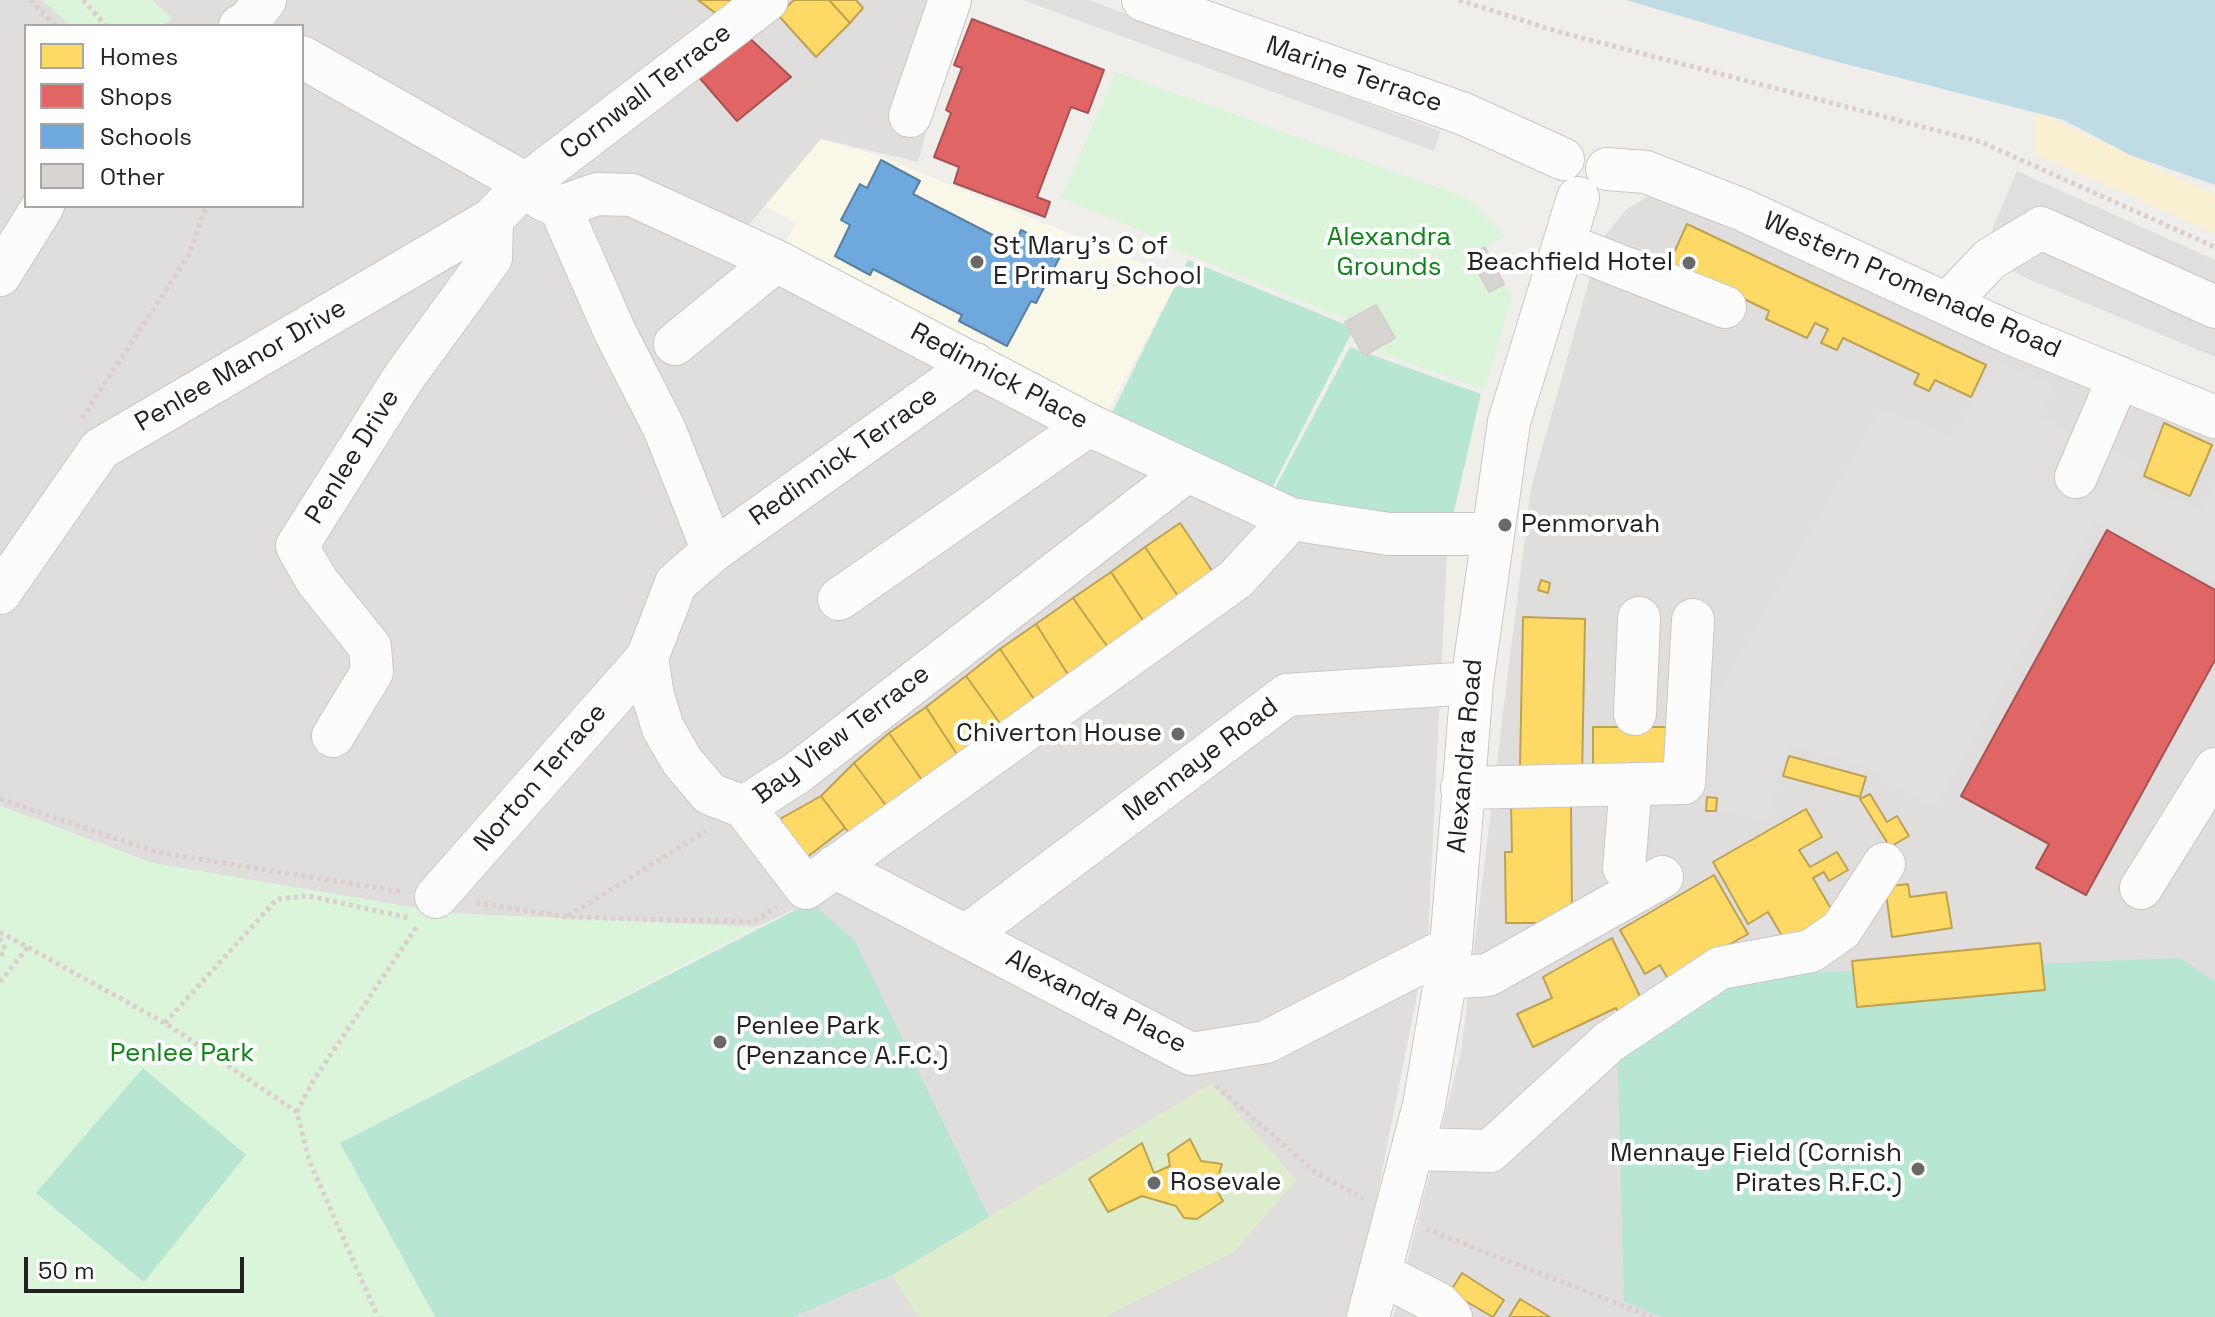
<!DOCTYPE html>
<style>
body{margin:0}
#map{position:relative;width:2215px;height:1317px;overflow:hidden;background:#f0eeeb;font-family:"Space Grotesk",sans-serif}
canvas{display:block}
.legend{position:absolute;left:24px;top:24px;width:280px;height:184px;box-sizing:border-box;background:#fff;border:2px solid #a7a7a7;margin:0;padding:10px 14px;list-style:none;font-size:24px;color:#222}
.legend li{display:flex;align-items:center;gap:16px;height:40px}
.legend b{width:40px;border:2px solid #a7a7a7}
.scale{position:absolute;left:24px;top:1257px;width:220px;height:36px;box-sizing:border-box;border:4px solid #222;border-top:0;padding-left:10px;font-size:24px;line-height:28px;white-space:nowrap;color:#222;-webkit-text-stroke:6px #fff;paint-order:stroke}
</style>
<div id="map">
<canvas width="2215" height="1317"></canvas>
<ul class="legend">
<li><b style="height:22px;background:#ffd966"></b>Homes</li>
<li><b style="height:22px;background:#e06666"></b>Shops</li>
<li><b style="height:22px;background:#6fa8dc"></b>Schools</li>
<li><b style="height:22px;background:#d7d4d2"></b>Other</li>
</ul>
<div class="scale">50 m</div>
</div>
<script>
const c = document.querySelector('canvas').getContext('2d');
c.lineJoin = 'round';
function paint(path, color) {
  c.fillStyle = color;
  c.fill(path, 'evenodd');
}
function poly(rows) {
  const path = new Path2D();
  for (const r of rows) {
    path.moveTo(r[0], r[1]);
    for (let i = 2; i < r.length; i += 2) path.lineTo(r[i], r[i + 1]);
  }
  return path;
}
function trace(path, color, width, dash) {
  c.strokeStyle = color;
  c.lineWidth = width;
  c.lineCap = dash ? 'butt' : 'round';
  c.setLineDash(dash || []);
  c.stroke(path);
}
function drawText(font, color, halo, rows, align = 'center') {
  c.font = font + ' "Space Grotesk",sans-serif';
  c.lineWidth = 8;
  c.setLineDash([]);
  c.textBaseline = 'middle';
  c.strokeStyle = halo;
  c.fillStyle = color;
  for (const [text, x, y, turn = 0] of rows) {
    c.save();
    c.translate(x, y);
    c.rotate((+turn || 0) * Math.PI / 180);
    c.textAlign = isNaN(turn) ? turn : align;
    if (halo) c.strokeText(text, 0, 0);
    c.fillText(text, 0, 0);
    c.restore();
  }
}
const residential = poly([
 [0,0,950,0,962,7,918,162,821,139,747,227,1016,402,1268,534,1447,555,1428,939,1364,1263,1345,1317,793,1317,892,1275,811,902,756,927,445,913,152,863,0,806],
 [26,26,302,26,302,206,26,206],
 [1651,194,1675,201,2215,437,2215,1317,1393,1317,1461,1052,1531,488,1600,241,1626,210]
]);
const education = poly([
 [821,139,880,156,1179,278,1107,413,783,246,796,223,765,206]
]);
const grass = poly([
 [1212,1083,1296,1180,1234,1252,1104,1317,918,1317,892,1275]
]);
const sand = poly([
 [2036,111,2215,195,2215,233,2035,154]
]);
const park = poly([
 [42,0,152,0,172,18,163,26,71,26],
 [1116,72,1467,198,1505,236,1469,256,1488,292,1504,284,1512,296,1485,390,1352,343,1356,323,1164,245,1144,232,1061,198],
 [0,806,152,863,445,913,756,927,340,1143,435,1317,0,1317]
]);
const pitch = poly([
 [1188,260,1354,328,1271,490,1110,417],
 [1350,347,1481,394,1452,520,1388,526,1273,492],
 [811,902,855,941,989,1217,892,1275,793,1317,435,1317,340,1143],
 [2180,958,2215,982,2215,1317,1662,1317,1624,1301,1617,1036,1708,977],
 [143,1068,246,1155,144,1282,36,1193]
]);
const parking = poly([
 [1023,0,1089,0,1440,131,1434,151],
 [2017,171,2215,260,2215,357,2028,279,1982,254],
 [1993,359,2054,386,2040,416,2139,464,2134,484,2202,510,2215,483,2215,584,2096,521,1935,808,1895,787,1880,772,1790,744,1767,820,1697,807,1701,723,1881,408,1954,437]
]);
const water = poly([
 [1626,0,2215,0,2215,185,2130,155,2064,120,1830,60]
]);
const homes = poly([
 [698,0,737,0,718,15,698,0],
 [794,0,829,0,850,23,816,57,778,15,794,0],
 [856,0,863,8,850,23,829,0,856,0],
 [1687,224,1986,365,1971,397,1935,380,1929,391,1914,384,1919,374,1843,338,1837,350,1821,343,1828,329,1815,323,1807,338,1766,319,1769,311,1715,285,1663,277,1687,224],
 [2164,423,2212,445,2190,496,2144,476,2164,423],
 [1180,523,1219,581,1184,605,1145,547,1180,523],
 [1145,547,1184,605,1150,631,1111,572,1145,547],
 [1111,572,1150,631,1114,656,1073,598,1111,572],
 [1541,580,1550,583,1548,593,1538,590,1541,580],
 [1073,598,1114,656,1074,684,1036,624,1073,598],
 [1523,617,1585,619,1582,775,1520,766,1523,617],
 [1036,624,1074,684,1040,708,1000,649,1036,624],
 [1000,649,1040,708,1007,733,966,676,1000,649],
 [966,676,1007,733,964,765,926,707,966,676],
 [926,707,964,765,931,793,889,733,926,707],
 [1593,727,1679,727,1679,769,1593,770,1593,727],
 [889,733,924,783,888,808,854,763,889,733],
 [1789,756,1866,777,1860,797,1783,776,1789,756],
 [854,763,888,808,859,846,821,796,854,763],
 [1870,794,1887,822,1897,816,1909,836,1890,847,1860,799,1870,794],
 [821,796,845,828,806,858,780,819,821,796],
 [1707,797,1717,798,1716,811,1706,811,1707,797],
 [1511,802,1571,802,1572,923,1506,923,1505,852,1512,852,1511,802],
 [1806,809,1822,837,1799,850,1810,867,1837,852,1848,870,1829,881,1824,872,1813,878,1840,924,1791,951,1768,912,1748,924,1713,862,1806,809],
 [1714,875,1748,934,1668,979,1660,965,1645,974,1620,930,1714,875],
 [1908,884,1910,897,1946,892,1952,928,1892,937,1885,887,1908,884],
 [1612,938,1647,1011,1623,1022,1616,1008,1533,1047,1517,1014,1552,998,1543,977,1612,938],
 [2040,943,2045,990,1857,1007,1852,961,2040,943],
 [1190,1139,1201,1161,1222,1164,1215,1187,1223,1201,1197,1219,1184,1218,1176,1206,1142,1196,1108,1212,1089,1179,1142,1143,1154,1173,1170,1166,1168,1154,1190,1139],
 [1462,1273,1504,1300,1493,1317,1450,1292,1462,1273],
 [1520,1299,1550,1317,1509,1317,1520,1299]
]);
const shops = poly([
 [972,19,1104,70,1088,113,1071,107,1037,197,1050,202,1045,217,954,183,959,167,934,157,951,113,946,110,962,68,954,65,972,19],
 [743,32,791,77,737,121,691,68,743,32],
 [2107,530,2215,590,2215,660,2086,895,2036,868,2049,844,1961,796,2107,530]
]);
const schools = poly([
 [881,160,920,181,913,194,1014,246,1021,230,1063,251,1036,303,1031,301,1007,346,959,321,962,315,873,269,870,275,835,256,850,225,841,220,860,184,867,188,881,160]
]);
const building = poly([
 [1485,247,1504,284,1489,292,1469,255,1485,247],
 [1376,305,1395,338,1364,356,1345,322,1376,305]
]);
const path = poly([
 [30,0,56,26],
 [83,0,106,26],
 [1459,0,1556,31,1981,142,2215,247],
 [82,418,189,255,206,206],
 [0,799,156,852,403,892],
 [476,903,567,917,753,922,777,907],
 [568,916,706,831],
 [0,932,165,1023,297,1112,309,1160,378,1317],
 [0,938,5,949,0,958],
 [0,982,28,947],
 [165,1023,277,899,308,896,410,918],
 [1216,1086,1316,1173,1363,1198],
 [297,1112,311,1084,418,925],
 [1426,1229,1652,1317]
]);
const minor = poly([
 [1143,0,1464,114,1563,159],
 [240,26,249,21,265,0],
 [302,57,526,184,542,199,560,207,597,194,632,195,776,261,1089,425,1291,519,1389,534,1490,534],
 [910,116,950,0],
 [1607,169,1646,172,1743,210,2010,333,2215,417],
 [560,207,614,330,664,428,713,551,676,583,647,658,653,696,663,728,682,761,710,794,744,807,797,773,1186,472],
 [1564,244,1725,307],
 [0,275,43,206],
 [1948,303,1990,259,2041,228,2215,307],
 [675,344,776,261],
 [2076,477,2119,377],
 [713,551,975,364],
 [0,593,100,449,492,219,526,184,767,0],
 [839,599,1089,425],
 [1635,714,1639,618],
 [333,736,372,672,370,647,317,581,297,546,404,377,491,258,492,219],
 [1462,788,1684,783,1693,620],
 [744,807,806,888,1236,579,1291,519],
 [834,867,1191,1054,1266,1042,1451,947],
 [1624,868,1631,784],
 [2141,888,2215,769],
 [436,897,647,658],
 [967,935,1287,695,1472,683],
 [1446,978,1488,975,1662,877],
 [1413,1149,1490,1151,1609,1042,1720,968,1811,951,1841,930,1884,864],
 [1381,1274,1439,1304,1451,1317],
 [1368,1317,1424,1105,1451,947,1472,683,1509,422,1578,198]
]);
const markers = [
 [977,262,8,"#6a6968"],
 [1689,263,8,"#6a6968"],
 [1505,525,8,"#6a6968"],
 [1178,734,8,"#6a6968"],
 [720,1042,8,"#6a6968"],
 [1918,1169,8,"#6a6968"],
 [1154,1183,8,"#6a6968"]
];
const streetNames = [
 ["Marine Terrace",1354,75,19],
 ["Cornwall Terrace",646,92,-37],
 ["Western Promenade Road",1912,286,24],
 ["Penlee Manor Drive",241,366,-30],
 ["Redinnick Place",999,377,28],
 ["Penlee Drive",353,457,-58],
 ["Redinnick Terrace",844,457,-35],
 ["Bay View Terrace",842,735,-37],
 ["Alexandra Road",1466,756,-85],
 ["Mennaye Road",1201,760,-37],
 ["Norton Terrace",541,778,-49],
 ["Alexandra Place",1096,1002,27]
];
const parkNames = [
 ["Alexandra",1389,238],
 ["Grounds",1389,268],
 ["Penlee Park",182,1054]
];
const poiNames = [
 ["St Mary's C of",993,247],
 ["E Primary School",993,277],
 ["Beachfield Hotel",1673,263,"right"],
 ["Penmorvah",1521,525],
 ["Chiverton House",1162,734,"right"],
 ["Penlee Park",736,1027],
 ["(Penzance A.F.C.)",736,1057],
 ["Mennaye Field (Cornish",1902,1154,"right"],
 ["Pirates R.F.C.)",1902,1184,"right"],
 ["Rosevale",1170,1183]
];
paint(residential, '#dfdedc');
paint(education, '#f8f7e8');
paint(grass, '#ddeccb');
paint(sand, '#f8f0d0');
paint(park, '#daf5da');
paint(pitch, '#b7e6d2');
paint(parking, '#e0dfde');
paint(water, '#bfdbe3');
paint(homes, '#ffd966');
trace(homes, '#bda252', 2);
paint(shops, '#e06666');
trace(shops, '#a75252', 2);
paint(schools, '#6fa8dc');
trace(schools, '#5880a4', 2);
paint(building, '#d7d4d2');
trace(building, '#d3d0cc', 2);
trace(minor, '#c9c8c7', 44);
trace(path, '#dccecd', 5, [4, 4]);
trace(minor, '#fdfcfc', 42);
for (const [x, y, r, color] of markers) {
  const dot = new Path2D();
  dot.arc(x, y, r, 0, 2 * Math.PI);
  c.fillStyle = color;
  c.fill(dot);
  trace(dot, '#fff', 3);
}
drawText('26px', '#222', '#fff', streetNames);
drawText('26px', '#0c8416', '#fff', parkNames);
drawText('26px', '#222', '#fff', poiNames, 'left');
</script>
